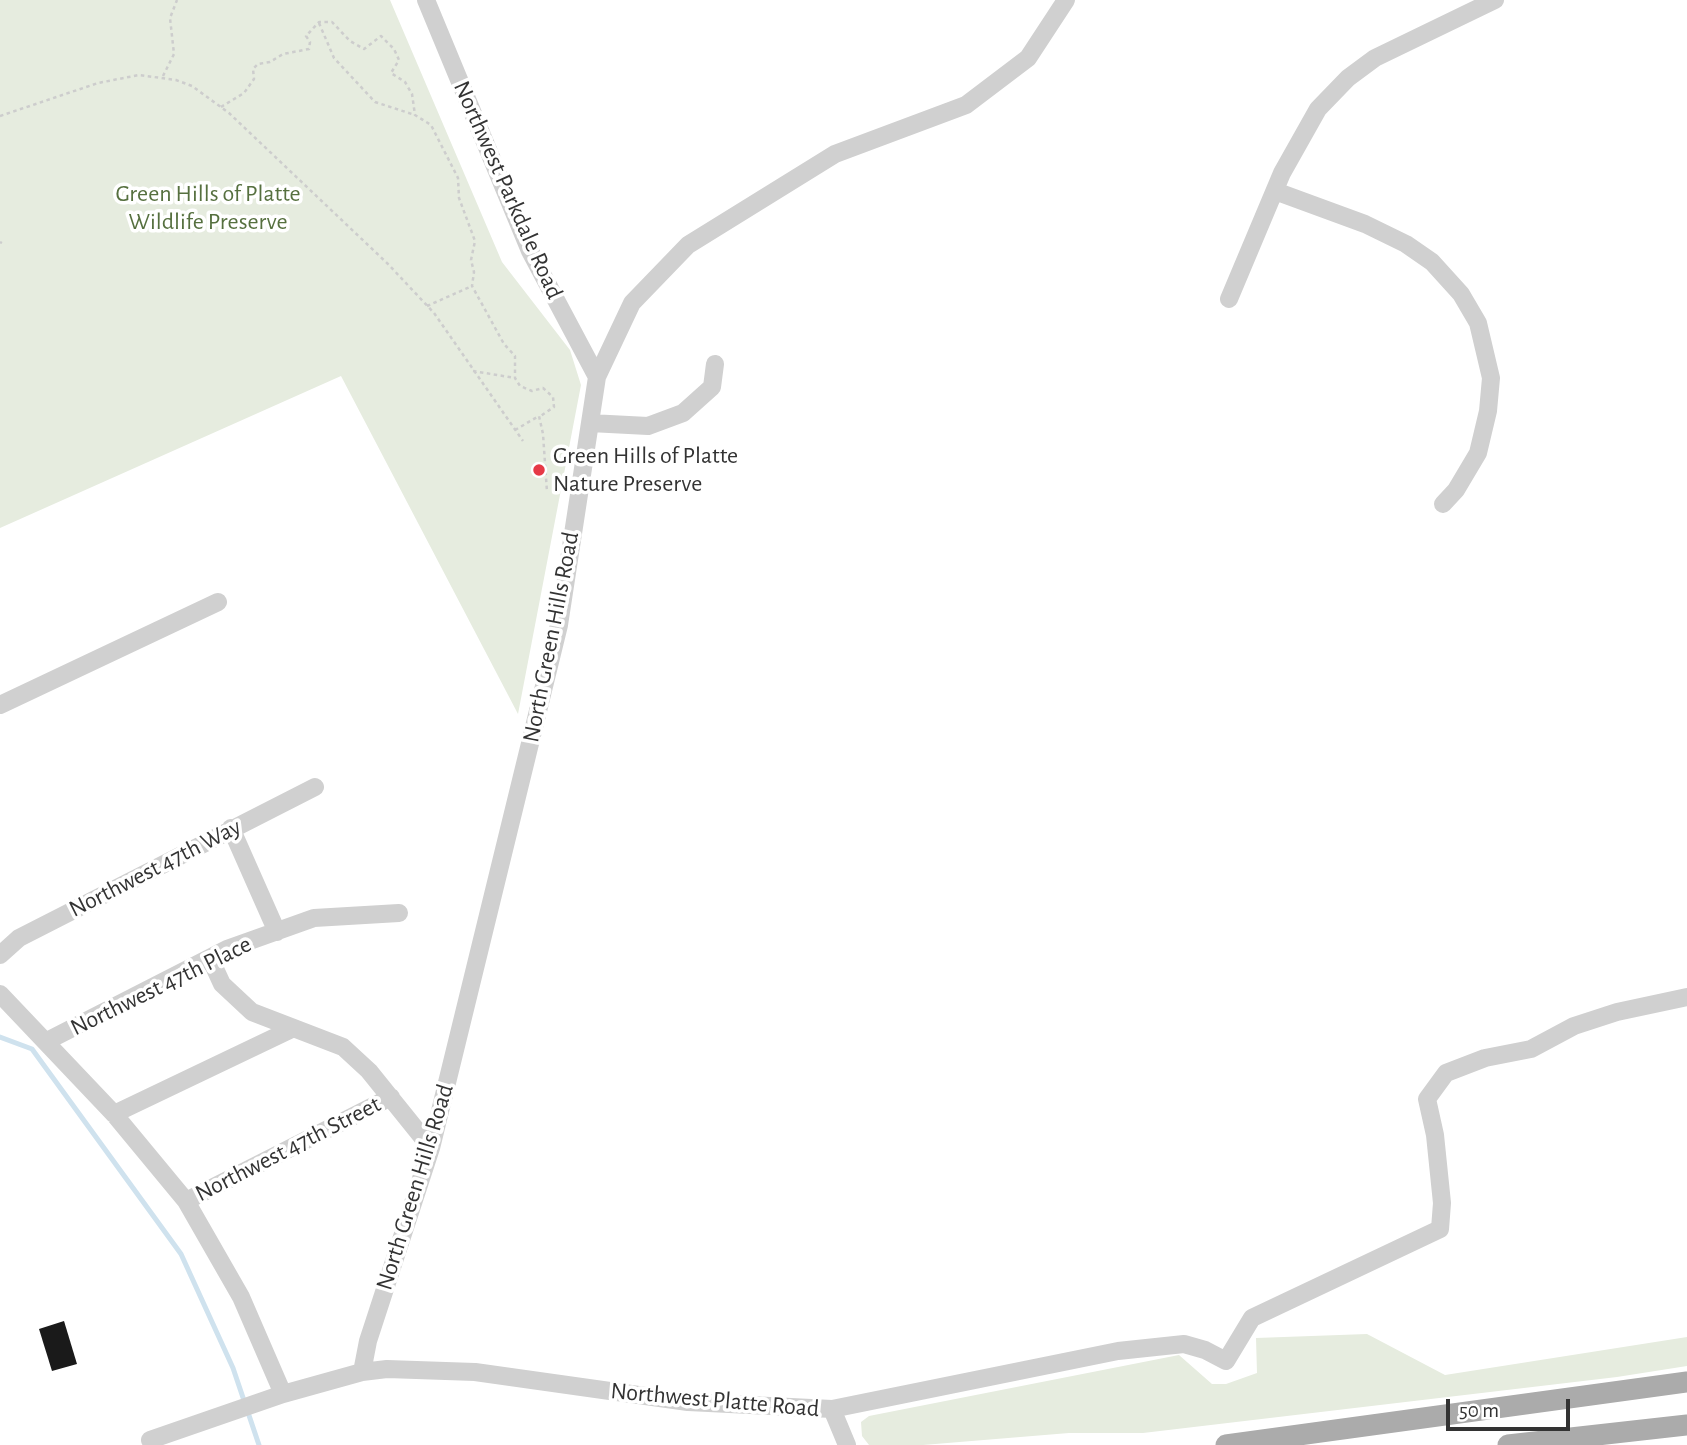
<!DOCTYPE html>
<style>
body{margin:0}
#map{position:relative;width:1687px;height:1445px;overflow:hidden;background:#fff;font-family:"Alegreya Sans",sans-serif}
canvas{display:block}
.scale{position:absolute;left:1446px;top:1399px;width:124px;height:32px;box-sizing:border-box;border:4px solid #333;border-top:0;padding-left:9px;font-size:21px;line-height:24px;white-space:nowrap;color:#333;-webkit-text-stroke:5px #fff;paint-order:stroke}
</style>
<div id="map">
<canvas width="1687" height="1445"></canvas>
<div class="scale">50 m</div>
</div>
<script>
const c = document.querySelector('canvas').getContext('2d');
c.lineJoin = 'round';
function paint(path, color) {
  c.fillStyle = color;
  c.fill(path, 'evenodd');
}
function poly(rows) {
  const path = new Path2D();
  for (const r of rows) {
    path.moveTo(r[0], r[1]);
    for (let i = 2; i < r.length; i += 2) path.lineTo(r[i], r[i + 1]);
  }
  return path;
}
function trace(path, color, width, dash) {
  c.strokeStyle = color;
  c.lineWidth = width;
  c.lineCap = dash ? 'butt' : 'round';
  c.setLineDash(dash || []);
  c.stroke(path);
}
function drawText(font, color, halo, rows, align = 'center') {
  c.font = font + ' "Alegreya Sans",sans-serif';
  c.lineWidth = 7;
  c.setLineDash([]);
  c.textBaseline = 'middle';
  c.strokeStyle = halo;
  c.fillStyle = color;
  for (const [text, x, y, turn = 0] of rows) {
    c.save();
    c.translate(x, y);
    c.rotate((+turn || 0) * Math.PI / 180);
    c.textAlign = isNaN(turn) ? turn : align;
    if (halo) c.strokeText(text, 0, 0);
    c.fillText(text, 0, 0);
    c.restore();
  }
}
const green = poly([
 [0,0,390,0,502,262,570,350,581,385,518,714,341,376,0,528],
 [1367,1334,1445,1375,1687,1337,1687,1366,1617,1377,1143,1433,1069,1433,923,1445,869,1445,862,1436,861,1422,869,1416,1179,1355,1212,1384,1226,1384,1257,1373,1256,1338]
]);
const stream = poly([
 [0,1037,32,1049,181,1254,233,1368,259,1445]
]);
const building = poly([
 [64,1321,77,1364,52,1371,39,1329]
]);
const path = poly([
 [319,23,334,58,375,102,415,115],
 [163,76,174,54,170,18,177,0],
 [221,107,244,93,254,79,253,69,258,64,270,62,283,54,309,49,310,42,306,36,319,22,332,22,350,41,364,49,381,36,394,49,399,60,391,73,405,82,412,94,415,115,431,125,458,178,459,198,475,241,471,260,474,272,472,286,504,344,515,356,515,378,520,386,532,391,543,388,553,397,554,407,539,417],
 [0,116,98,83,139,75,176,80,192,86,229,113,388,264,434,313,523,441],
 [0,242,2,243],
 [427,306,472,286],
 [473,371,515,378],
 [515,430,539,416,543,434,547,492]
]);
const minor = poly([
 [426,0,530,251,597,377],
 [1275,191,1365,224,1406,244,1432,262,1461,294,1478,323,1491,378,1488,411,1478,453,1456,490,1443,504],
 [1229,299,1282,173,1318,109,1348,78,1375,58,1495,0],
 [590,423,648,426,683,413,712,387,715,364],
 [0,705,218,602],
 [231,828,277,932],
 [0,955,19,938,315,787],
 [210,958,222,984,252,1012,343,1047,369,1071,431,1148],
 [0,994,114,1114,186,1201,241,1297,283,1394],
 [47,1041,227,949,314,918,399,913],
 [114,1114,294,1028],
 [186,1201,391,1097],
 [362,1372,368,1341,431,1148,559,625,597,377,632,303,688,245,835,154,966,105,1028,58,1066,0],
 [832,1409,847,1445],
 [150,1440,283,1394,362,1372,387,1369,475,1372,688,1402,832,1409,1118,1351,1184,1344,1205,1350,1226,1361,1252,1318,1440,1229,1442,1203,1435,1135,1427,1099,1446,1073,1485,1058,1531,1049,1574,1026,1617,1012,1687,997]
]);
const major = poly([
 [1226,1445,1687,1382],
 [1508,1445,1687,1425]
]);
const markers = [
 [539,470,7,"#e63946"]
];
const streetNames = [
 ["Northwest Parkdale Road",508,190,66],
 ["North Green Hills Road",551,637,-79],
 ["Northwest 47th Way",155,868,-27],
 ["Northwest 47th Place",161,986,-26],
 ["Northwest 47th Street",288,1149,-27],
 ["North Green Hills Road",415,1187,-73],
 ["Northwest Platte Road",715,1400,5]
];
const parkNames = [
 ["Green Hills of Platte",208,194],
 ["Wildlife Preserve",208,222]
];
const poiNames = [
 ["Green Hills of Platte",553,456],
 ["Nature Preserve",553,484]
];
paint(green, '#e6ecdf');
trace(stream, '#cfe2ee', 5);
paint(building, '#1a1a1a');
trace(path, '#cdcdcd', 2.5, [3.5, 3.5]);
trace(minor, '#d0d0d0', 18);
trace(major, '#ababab', 21);
for (const [x, y, r, color] of markers) {
  const dot = new Path2D();
  dot.arc(x, y, r, 0, 2 * Math.PI);
  c.fillStyle = color;
  c.fill(dot);
  trace(dot, '#fff', 2.5);
}
drawText('24px', '#333', '#fff', streetNames);
drawText('24px', '#56703f', '#fff', parkNames);
drawText('24px', '#333', '#fff', poiNames, 'left');
</script>
